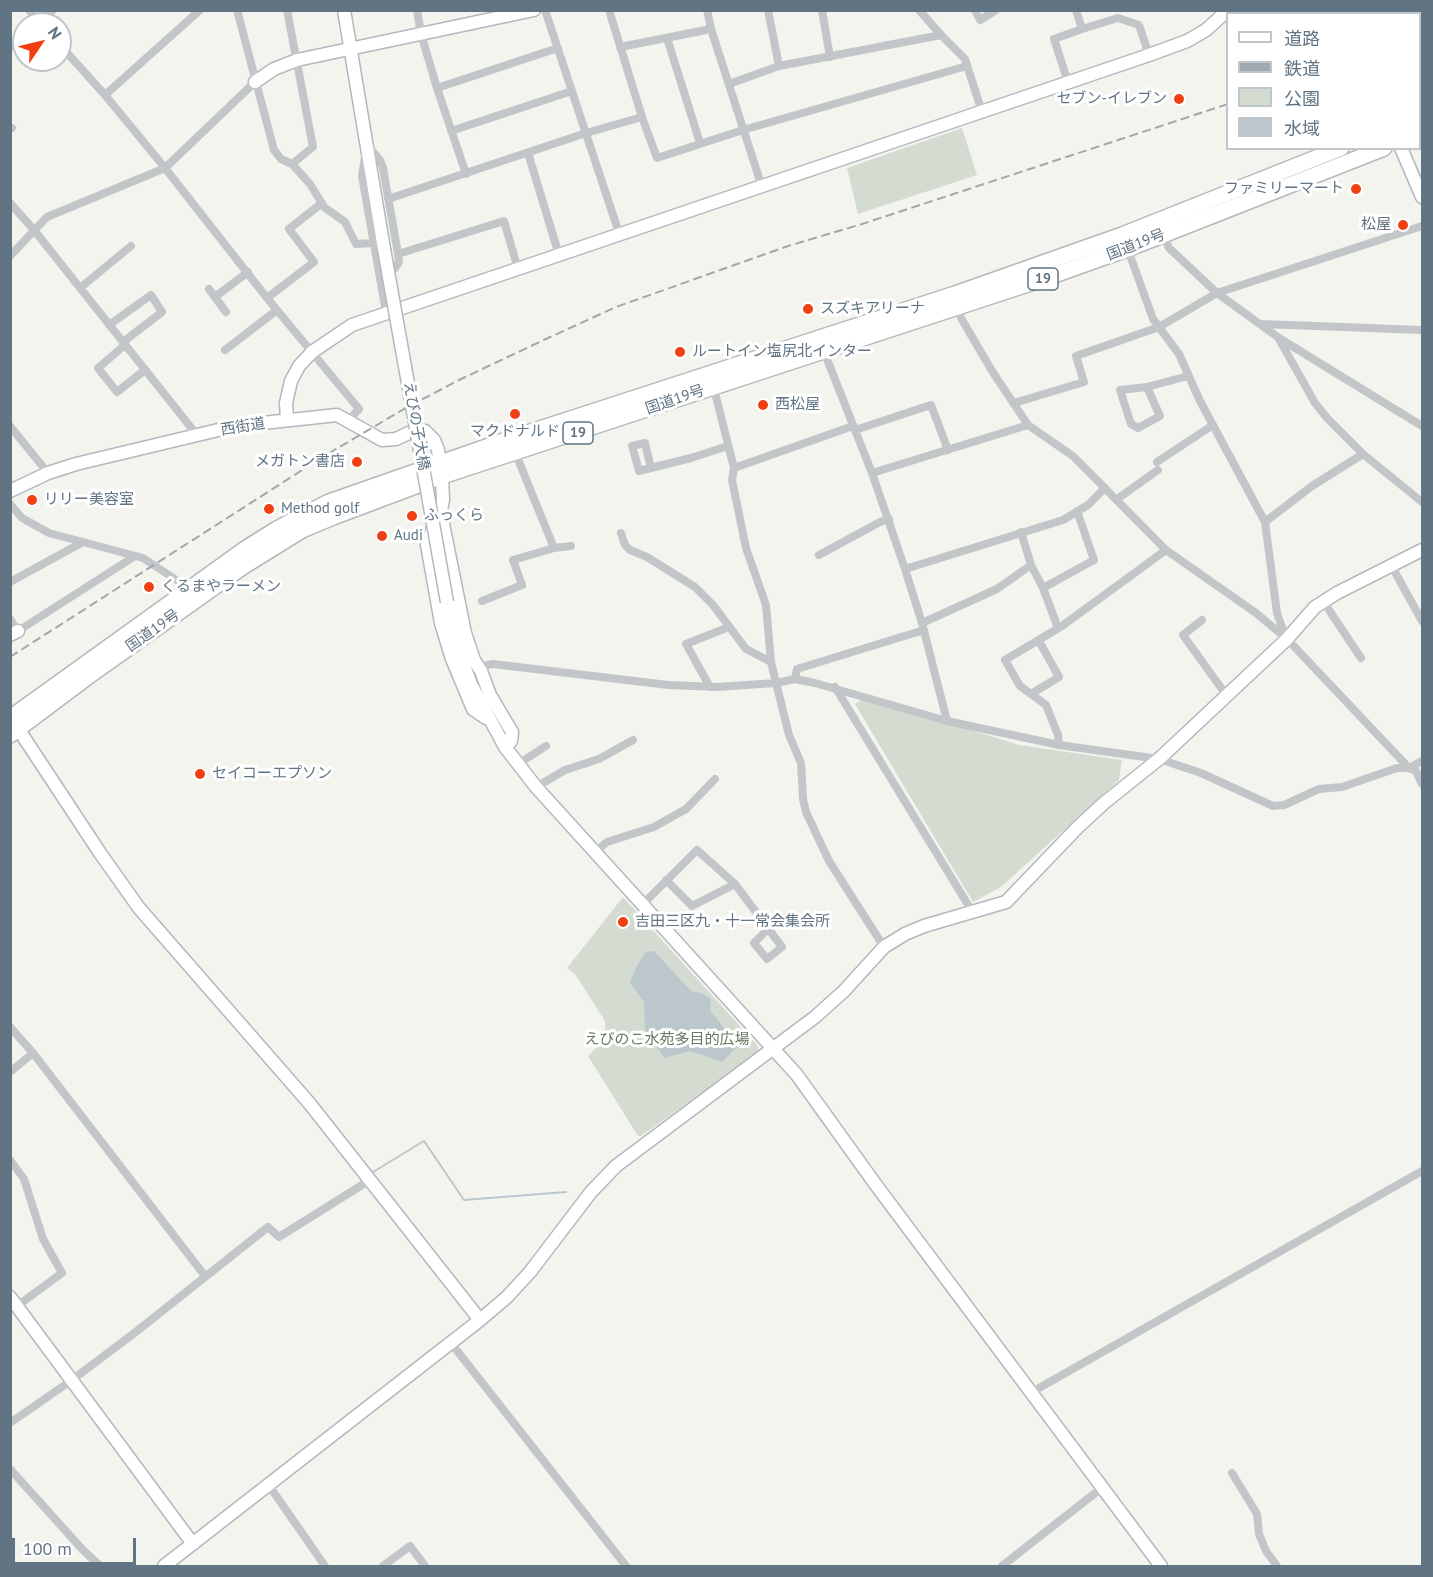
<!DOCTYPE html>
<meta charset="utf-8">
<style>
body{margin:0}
#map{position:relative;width:1433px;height:1577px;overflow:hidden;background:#f4f4ef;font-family:"PT Sans","Noto Sans JP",sans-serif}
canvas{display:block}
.frame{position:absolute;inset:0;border:12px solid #607483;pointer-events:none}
.legend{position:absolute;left:1226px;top:12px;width:195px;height:138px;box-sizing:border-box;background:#fff;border:2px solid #bfc7cd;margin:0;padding:8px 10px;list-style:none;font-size:18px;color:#607483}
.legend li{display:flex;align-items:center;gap:12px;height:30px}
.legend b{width:30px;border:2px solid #bfc7cd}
.north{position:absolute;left:12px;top:12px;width:60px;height:60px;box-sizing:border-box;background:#fff;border:2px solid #bfc7cd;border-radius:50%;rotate:55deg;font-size:16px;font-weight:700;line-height:24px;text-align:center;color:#607483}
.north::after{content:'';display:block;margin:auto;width:21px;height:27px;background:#f03f13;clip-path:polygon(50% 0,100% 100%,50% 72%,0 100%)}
.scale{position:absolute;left:12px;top:1538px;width:124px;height:27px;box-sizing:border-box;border:3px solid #607483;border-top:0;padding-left:8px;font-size:18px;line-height:21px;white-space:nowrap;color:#607483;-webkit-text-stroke:4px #fff;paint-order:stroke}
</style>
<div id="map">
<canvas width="1433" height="1577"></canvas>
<div class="frame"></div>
<ul class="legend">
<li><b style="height:8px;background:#fff"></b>道路</li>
<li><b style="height:8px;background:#a0a7ad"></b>鉄道</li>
<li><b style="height:16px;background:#d4dbd0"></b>公園</li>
<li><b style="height:16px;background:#bbc7cc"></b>水域</li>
</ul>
<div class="north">N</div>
<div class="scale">100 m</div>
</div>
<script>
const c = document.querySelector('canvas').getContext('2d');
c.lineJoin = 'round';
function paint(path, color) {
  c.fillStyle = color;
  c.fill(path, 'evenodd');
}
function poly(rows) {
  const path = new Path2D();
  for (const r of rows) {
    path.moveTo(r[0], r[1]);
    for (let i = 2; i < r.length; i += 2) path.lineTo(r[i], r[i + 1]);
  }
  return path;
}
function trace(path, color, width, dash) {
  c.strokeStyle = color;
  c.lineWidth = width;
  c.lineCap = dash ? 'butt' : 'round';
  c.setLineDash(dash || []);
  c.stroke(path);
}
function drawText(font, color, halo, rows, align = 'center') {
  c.font = font + ' "PT Sans","Noto Sans JP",sans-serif';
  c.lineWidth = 6;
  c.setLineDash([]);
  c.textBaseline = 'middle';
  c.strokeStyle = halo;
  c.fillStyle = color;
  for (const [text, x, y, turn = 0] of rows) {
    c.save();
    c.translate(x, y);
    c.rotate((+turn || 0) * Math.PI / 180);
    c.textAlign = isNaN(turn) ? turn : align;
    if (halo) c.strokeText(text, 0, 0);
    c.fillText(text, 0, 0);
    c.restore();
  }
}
const green = poly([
 [962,128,977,175,858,214,847,168],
 [866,697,1019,745,1122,760,1119,780,1001,887,973,902,855,704],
 [623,897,758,1046,758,1053,641,1136,638,1136,588,1056,605,1039,605,1021,575,974,567,968]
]);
const water = poly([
 [654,951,691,991,700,993,711,999,710,1010,738,1046,722,1062,691,1051,664,1058,645,1029,644,1002,630,982,638,964,646,952]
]);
const stream = poly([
 [373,1172,424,1141,464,1200,566,1192]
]);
const street = poly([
 [29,10,41,24],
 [237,10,274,150,281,159,292,164,310,184,324,207,345,222,356,244,374,243],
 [287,10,313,147,292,164],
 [417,10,421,34,437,88,466,174],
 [545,10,620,236],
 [609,10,642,117,657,158,743,130,967,66],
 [707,10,711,29,762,187],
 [768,10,779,66],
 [822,10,830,57],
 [919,10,941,35,965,59,982,112],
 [975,10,980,20,996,10],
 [1076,10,1082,29],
 [38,24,53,10],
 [667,38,700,143],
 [60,45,105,95,165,168,267,298,359,409,349,420],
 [620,47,711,29],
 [10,48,24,37],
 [1068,82,1054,39,1082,29,1118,18,1139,25,1149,55],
 [729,84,779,66,941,35],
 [437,88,558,48],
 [105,95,200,10],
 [10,127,12,128],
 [451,131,572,91],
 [368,146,380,160,383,168,398,254,399,262,395,268,385,272],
 [528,153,559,255],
 [365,156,362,176,386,312],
 [388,199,586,133,642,117],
 [10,203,34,230,197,435],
 [1163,235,1169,248,1217,293,1279,338,1422,426],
 [1127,247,1153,319,1179,354,1200,401,1265,522,1277,613,1285,636],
 [398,254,504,221,518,269],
 [10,256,47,217,165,168,255,82],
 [80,288,131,246],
 [209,289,226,312],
 [215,297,248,272],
 [267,298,314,262,289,229,322,203],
 [957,304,961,318,992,371,1028,425,1073,456,1166,550,1256,613,1287,639,1409,768,1416,771,1422,784],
 [1261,324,1422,330],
 [109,325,151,295,162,312,123,342],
 [1279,339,1315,403,1327,418,1363,454,1422,502],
 [125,345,98,368,117,392,145,370],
 [823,349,872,473,905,569,922,623,947,721],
 [225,350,277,310],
 [713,385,734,468,732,480,746,548,766,605,771,662,789,735,801,763,803,799,806,812,829,861,884,947],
 [1147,387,1160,416,1138,428,1131,424,1120,390,1147,387,1188,376],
 [1014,403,1084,382,1076,356,1159,327,1217,293,1422,226],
 [10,426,48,473],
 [855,430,931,405,948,450],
 [515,452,554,548,571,546],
 [1157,462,1213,425],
 [651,468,645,443,632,446,639,471,691,458,728,446],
 [734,468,853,426],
 [872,473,1028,425],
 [1117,499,1158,470],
 [10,504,22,518,49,533,143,558,181,583,186,590],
 [1265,522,1312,486,1363,454],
 [1021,532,1031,565,1043,588,1058,628],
 [621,533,625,545,630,550,647,557,695,587,713,605,746,649,771,662],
 [819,555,880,522,889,519],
 [1391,565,1422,621],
 [905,569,1063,520,1088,505,1105,488],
 [10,582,83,542],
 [1043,588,1094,560,1077,511],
 [482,601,522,585,513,560,554,548],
 [1323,601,1361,658],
 [10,619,18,631,135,556],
 [1202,620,1183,635,1227,696],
 [922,623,997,589,1031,565],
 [481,671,487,665,493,664,668,685,717,687,776,683,795,679,815,683,947,721,1059,745,1159,759,1201,773,1273,806,1284,805,1319,789,1342,787,1397,768,1409,768,1422,761],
 [795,679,797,669,924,630],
 [710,687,686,644,729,627],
 [835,687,973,913],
 [1031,694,1059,677,1039,641],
 [1059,745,1058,735,1046,705,1020,686,1005,660,1062,626,1166,550],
 [518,764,546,746],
 [536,787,565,770,599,759,633,740],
 [595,852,607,842,654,827,686,809,715,779],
 [666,880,692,906,735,884],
 [643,904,697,850,735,884,782,947,767,959,754,943,768,929],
 [10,1027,33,1053,205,1276],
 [10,1072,33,1053],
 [10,1160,24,1179,43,1239,62,1273,17,1306],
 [451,1343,626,1566],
 [1032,1392,1422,1171],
 [10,1423,72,1380,137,1331,268,1227,279,1237,370,1180],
 [10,1469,82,1549,100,1566],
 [1232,1473,1257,1514,1259,1534,1266,1551,1277,1566],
 [268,1484,325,1566],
 [383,1566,410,1546,425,1566],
 [1002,1566,1103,1487]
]);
const secondary = poly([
 [344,10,384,249],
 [1323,10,1324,14],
 [255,82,274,69,297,60,534,10],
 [1401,148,1422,197],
 [287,420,286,403,291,381,299,366,312,352,352,325,1149,55,1187,41,1206,30,1228,10],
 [10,491,48,473,76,464,235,426,337,415,382,440,396,439,411,432,425,431,434,440,438,450,442,476,443,500,441,510,438,513,427,545,441,623,452,659,473,709,486,718],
 [441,510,443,514,443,524,465,633,474,660,481,671,490,695,512,732,511,741,505,747],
 [447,602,459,652,471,684,505,747,536,787,797,1075,876,1185,1161,1566],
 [10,635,18,631],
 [15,724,100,853,139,908,310,1104,480,1320],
 [10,1297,193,1544],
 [164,1566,480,1320,507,1297,530,1272,591,1192,616,1166,815,1017,844,991,884,947,905,934,924,926,1006,902,1077,828,1104,803,1159,759,1287,639,1315,607,1337,593,1422,550]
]);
const highway = poly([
 [1420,118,1422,116],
 [1420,134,1422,132],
 [10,718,245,549,277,529,329,502,509,439,955,294,1122,235,1341,148],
 [10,735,86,678,244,566,302,530,333,517,442,476,1043,279,1127,249,1384,148]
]);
const rail = poly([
 [1420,40,1422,39],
 [10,657,321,458,404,409,459,380,548,338,616,307,788,246,862,224,1228,104]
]);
const secondaryBridge = poly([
 [384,249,447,602]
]);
const markers = [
 [1179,99,6,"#f03f13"],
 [1356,189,6,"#f03f13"],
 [1403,225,6,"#f03f13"],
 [808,309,6,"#f03f13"],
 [680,352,6,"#f03f13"],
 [763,405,6,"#f03f13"],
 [515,414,6,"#f03f13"],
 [357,462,6,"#f03f13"],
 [32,500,6,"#f03f13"],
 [269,509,6,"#f03f13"],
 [412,516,6,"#f03f13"],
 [382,536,6,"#f03f13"],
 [149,587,6,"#f03f13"],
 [200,774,6,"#f03f13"],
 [623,922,6,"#f03f13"]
];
const shields = [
 [1043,279,30],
 [578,433,30]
];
const shieldNames = [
 ["19",1043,279],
 ["19",578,433]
];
const poiNames = [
 ["セブン-イレブン",1167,99,"right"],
 ["ファミリーマート",1344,189,"right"],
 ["松屋",1391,225,"right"],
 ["スズキアリーナ",820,309],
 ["ルートイン塩尻北インター",692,352],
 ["西松屋",775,405],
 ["マクドナルド",515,432,"center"],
 ["メガトン書店",345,462,"right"],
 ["リリー美容室",44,500],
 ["Method golf",281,509],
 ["ふっくら",424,516],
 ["Audi",394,536],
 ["くるまやラーメン",161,587],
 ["セイコーエプソン",212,774],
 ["吉田三区九・十一常会集会所",635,922]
];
const streetNames = [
 ["国道19号",1136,245,-21],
 ["国道19号",675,400,-19],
 ["えびの子大橋",416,426,80],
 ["西街道",243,427,-9],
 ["国道19号",153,631,-35]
];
const parkNames = [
 ["えびのこ水苑多目的広場",667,1040]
];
paint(green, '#d4dbd0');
paint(water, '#bbc7cc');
trace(stream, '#bbc7cc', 2);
trace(secondary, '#b2b8bc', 15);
trace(highway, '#b4b8bb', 18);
trace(street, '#c2c6c9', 8);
trace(secondary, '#fff', 12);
trace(highway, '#fff', 15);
trace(rail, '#a0a7ad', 2, [9, 4.5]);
trace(secondaryBridge, '#b2b8bc', 15, []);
trace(secondaryBridge, '#fff', 12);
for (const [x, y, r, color] of markers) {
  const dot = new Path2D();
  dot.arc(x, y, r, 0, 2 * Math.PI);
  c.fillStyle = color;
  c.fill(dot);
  trace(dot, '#fff', 2);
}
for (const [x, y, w] of shields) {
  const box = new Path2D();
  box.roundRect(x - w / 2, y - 11, w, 22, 4.5);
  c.fillStyle = '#fff';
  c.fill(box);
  trace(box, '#607483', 1.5);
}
drawText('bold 14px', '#607483', null, shieldNames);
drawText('15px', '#607483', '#fff', poiNames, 'left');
drawText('15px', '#607483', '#fff', streetNames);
drawText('15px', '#667960', '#fff', parkNames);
</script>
